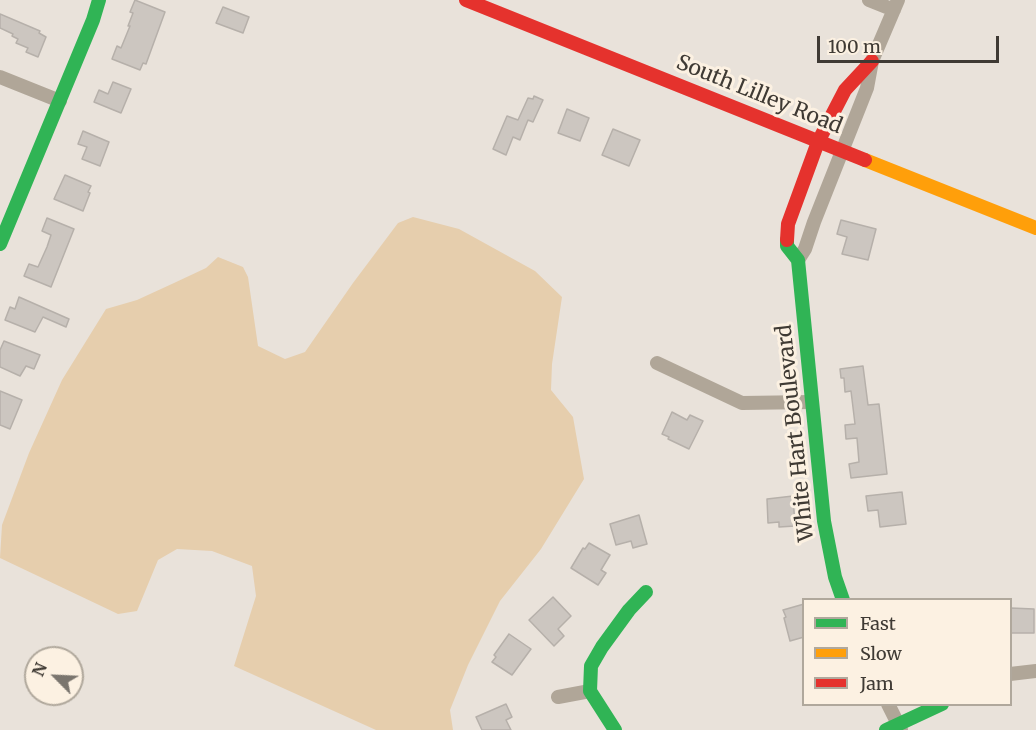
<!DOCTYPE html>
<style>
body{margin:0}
#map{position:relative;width:1036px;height:730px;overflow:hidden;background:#e9e2da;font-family:Merriweather,serif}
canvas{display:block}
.legend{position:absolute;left:802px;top:598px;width:210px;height:108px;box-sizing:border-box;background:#fcf1e2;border:2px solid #b0a89c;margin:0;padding:8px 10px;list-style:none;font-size:18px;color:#3f3a34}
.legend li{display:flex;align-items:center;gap:12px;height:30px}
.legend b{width:30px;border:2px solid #b0a89c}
.north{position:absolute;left:24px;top:646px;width:60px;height:60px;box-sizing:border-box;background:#fcf1e2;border:2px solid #b0a89c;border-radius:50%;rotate:294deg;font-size:16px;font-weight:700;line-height:24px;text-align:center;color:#3f3a34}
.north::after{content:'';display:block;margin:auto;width:21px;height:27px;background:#7a756e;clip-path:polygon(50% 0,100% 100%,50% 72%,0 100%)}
.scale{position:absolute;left:817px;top:36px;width:182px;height:27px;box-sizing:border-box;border:3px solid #3f3a34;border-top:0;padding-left:8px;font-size:18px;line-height:21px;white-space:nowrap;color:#3f3a34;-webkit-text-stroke:4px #fcf1e2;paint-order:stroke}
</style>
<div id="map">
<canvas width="1036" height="730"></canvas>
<ul class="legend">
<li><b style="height:8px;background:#30b455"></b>Fast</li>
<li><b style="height:8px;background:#ff9f0a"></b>Slow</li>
<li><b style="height:8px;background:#e5322d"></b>Jam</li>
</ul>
<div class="north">N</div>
<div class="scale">100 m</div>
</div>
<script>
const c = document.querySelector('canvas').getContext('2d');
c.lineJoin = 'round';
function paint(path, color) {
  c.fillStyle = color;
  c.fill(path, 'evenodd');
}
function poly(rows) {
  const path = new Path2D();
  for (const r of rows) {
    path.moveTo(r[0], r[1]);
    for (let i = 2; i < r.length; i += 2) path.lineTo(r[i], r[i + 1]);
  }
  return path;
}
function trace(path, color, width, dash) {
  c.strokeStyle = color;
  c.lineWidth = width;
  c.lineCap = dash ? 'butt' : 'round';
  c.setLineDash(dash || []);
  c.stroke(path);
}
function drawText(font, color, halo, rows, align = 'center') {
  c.font = font + ' Merriweather,serif';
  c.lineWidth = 6;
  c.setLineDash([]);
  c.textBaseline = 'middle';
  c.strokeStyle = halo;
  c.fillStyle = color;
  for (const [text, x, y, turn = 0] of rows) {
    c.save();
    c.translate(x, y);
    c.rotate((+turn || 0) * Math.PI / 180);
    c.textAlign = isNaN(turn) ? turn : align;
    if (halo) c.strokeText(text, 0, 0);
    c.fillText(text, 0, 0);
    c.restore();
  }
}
const green = poly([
 [413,217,459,229,535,271,562,297,552,364,551,390,573,417,584,479,541,549,500,601,468,665,450,710,453,730,376,730,234,666,256,596,252,566,212,551,177,549,158,560,137,611,118,614,0,558,2,525,29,453,62,380,106,309,137,300,174,283,206,268,218,257,243,267,248,277,258,346,285,359,305,352,353,283,398,223]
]);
const building = poly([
 [135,0,165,12,146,64,143,63,140,70,112,59,117,46,121,48,130,26,128,26,133,13,130,12,135,0],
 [223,7,249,17,243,33,216,23,223,7],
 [0,14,40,31,39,33,46,37,38,57,26,52,28,48,16,43,18,39,12,36,13,34,0,28,0,14],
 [113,82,131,89,121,113,94,102,99,90,108,94,113,82],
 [534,96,543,100,533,122,528,120,520,140,513,137,506,155,493,149,507,116,518,120,528,98,533,99,534,96],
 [567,109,589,118,580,141,558,133,567,109],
 [613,129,640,140,629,166,602,155,613,129],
 [83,131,109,142,100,166,82,159,87,147,78,144,83,131],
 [65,175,91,186,88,192,90,193,83,211,54,199,65,175],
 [47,218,74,229,51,287,24,276,29,264,38,267,47,247,51,235,42,231,47,218],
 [841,220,876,229,868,260,842,254,847,237,837,234,841,220],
 [19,297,69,319,66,327,43,317,35,332,5,320,10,307,15,309,19,297],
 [4,341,40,355,34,369,26,366,20,376,0,367,0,350,4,341],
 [863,366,868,405,879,404,887,474,851,478,849,464,859,462,857,438,846,439,845,425,855,424,851,391,845,392,844,378,841,378,840,369,863,366],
 [0,391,22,400,10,429,0,425,0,391],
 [672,412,687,420,690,415,703,421,689,449,668,439,669,437,662,434,672,412],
 [902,492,906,524,880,527,878,510,868,511,866,496,902,492],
 [793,496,795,526,779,527,779,522,768,523,767,499,793,496],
 [639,515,647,544,633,548,631,541,616,545,610,524,639,515],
 [589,543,610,555,601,570,606,573,598,585,571,568,583,548,585,549,589,543],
 [553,597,571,616,558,629,564,636,554,646,529,620,553,597],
 [804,604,804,637,790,641,784,618,786,617,783,610,804,604],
 [1011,608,1034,609,1034,633,1011,633,1011,608],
 [509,634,531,649,512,675,492,662,496,657,494,655,509,634],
 [506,704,512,717,506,720,511,730,482,730,476,717,506,704]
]);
const street = poly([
 [869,0,894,10],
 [0,77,60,101],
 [798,260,805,249,814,222,867,88,872,61,898,0],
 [657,363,742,403,811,402],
 [1010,674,1036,671],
 [558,697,590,691],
 [888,704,901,730]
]);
const fast = poly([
 [787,240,787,246,798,260,824,521,835,577,843,600],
 [0,244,93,20,99,0],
 [615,730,590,691,591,666,602,647,629,610,646,592],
 [886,730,942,704]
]);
const slow = poly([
 [865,160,1036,228]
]);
const jam = poly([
 [466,0,865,160],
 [787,240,788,224,818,142,845,90,872,61]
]);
const streetNames = [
 ["South Lilley Road",759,95,22],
 ["White Hart Boulevard",796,433,-96]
];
paint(green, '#e6cead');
paint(building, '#ccc6c0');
trace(building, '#b6b0aa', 1.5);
trace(street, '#b0a698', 14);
trace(fast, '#30b455', 14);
trace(slow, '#ff9f0a', 14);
trace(jam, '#e5322d', 14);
drawText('21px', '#3f3a34', '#fcf1e2', streetNames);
</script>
